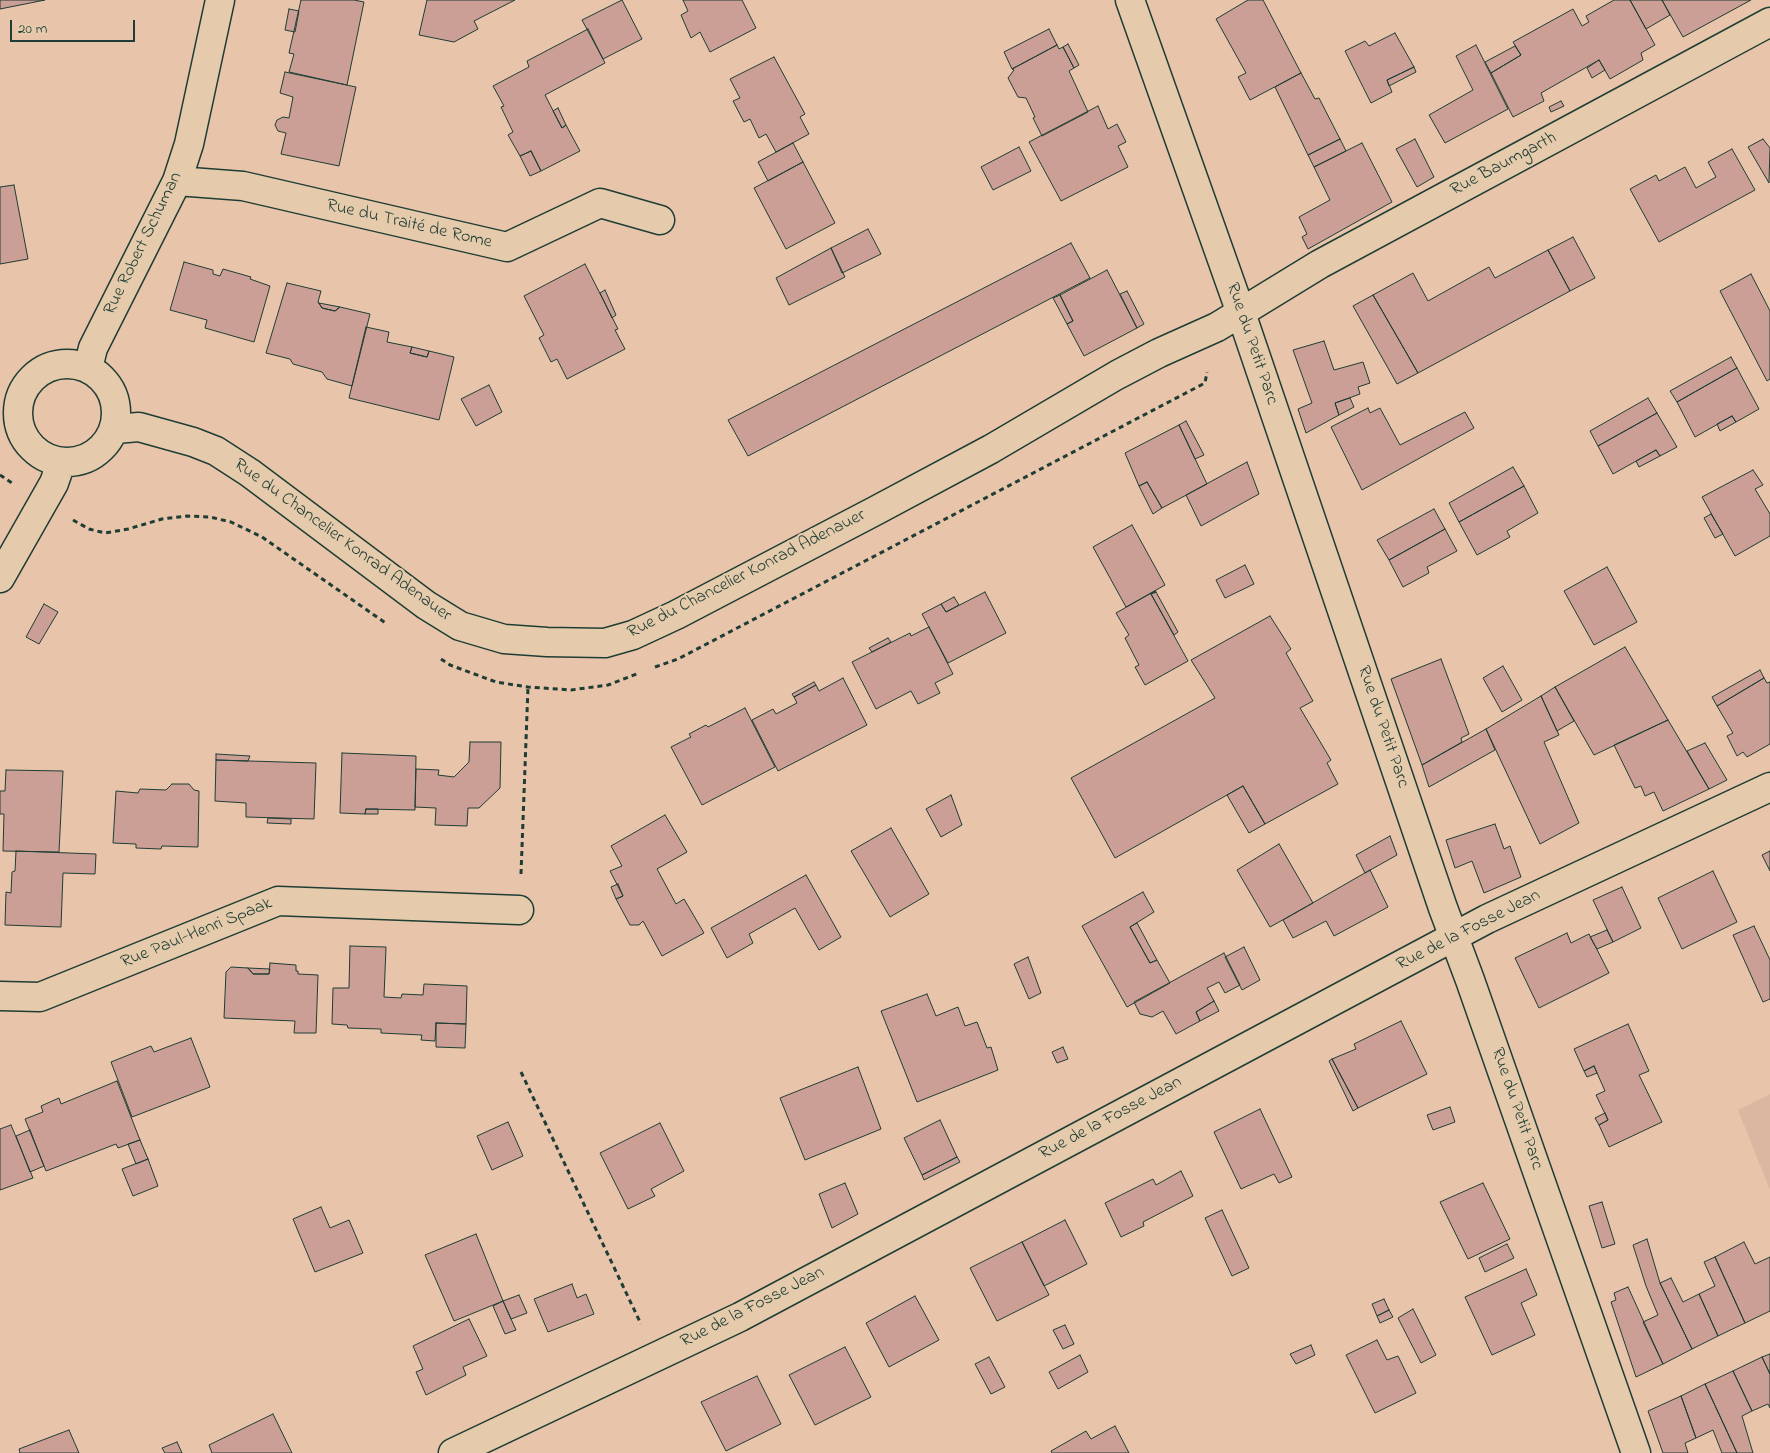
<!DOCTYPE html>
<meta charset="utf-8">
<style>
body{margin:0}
#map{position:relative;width:1770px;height:1453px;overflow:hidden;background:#e7c4aa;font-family:"Indie Flower",sans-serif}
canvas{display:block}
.scale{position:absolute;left:10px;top:20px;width:125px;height:22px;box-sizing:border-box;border:2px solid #1f3d34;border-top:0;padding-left:6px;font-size:15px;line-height:18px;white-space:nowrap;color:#1f3d34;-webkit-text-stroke:4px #e5cbac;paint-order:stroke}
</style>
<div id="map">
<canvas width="1770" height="1453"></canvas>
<div class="scale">20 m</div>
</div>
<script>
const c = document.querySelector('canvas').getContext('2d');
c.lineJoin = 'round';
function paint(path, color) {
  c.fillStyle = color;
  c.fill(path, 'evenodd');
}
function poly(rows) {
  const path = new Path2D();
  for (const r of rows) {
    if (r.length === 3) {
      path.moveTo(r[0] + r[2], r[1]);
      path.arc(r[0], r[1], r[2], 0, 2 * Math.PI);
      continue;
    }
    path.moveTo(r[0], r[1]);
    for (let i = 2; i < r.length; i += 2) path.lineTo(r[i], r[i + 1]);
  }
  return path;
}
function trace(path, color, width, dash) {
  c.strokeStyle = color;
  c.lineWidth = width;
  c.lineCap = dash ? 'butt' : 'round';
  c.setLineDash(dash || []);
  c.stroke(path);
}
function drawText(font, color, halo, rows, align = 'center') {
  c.font = font + ' "Indie Flower",sans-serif';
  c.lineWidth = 4.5;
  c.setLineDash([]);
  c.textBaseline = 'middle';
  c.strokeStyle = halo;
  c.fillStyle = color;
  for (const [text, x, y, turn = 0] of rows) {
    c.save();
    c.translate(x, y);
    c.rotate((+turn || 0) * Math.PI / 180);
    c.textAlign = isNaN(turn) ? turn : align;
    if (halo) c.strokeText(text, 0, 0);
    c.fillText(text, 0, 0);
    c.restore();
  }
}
const built = poly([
 [1770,1094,1770,1190,1738,1110]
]);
const building = poly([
 [0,0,45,0,0,9,0,0],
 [301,0,354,0,364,2,347,85,289,72,294,54,289,53,301,0],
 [427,0,515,0,474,21,478,29,454,42,419,35,427,0],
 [622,0,642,39,603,59,582,20,622,0],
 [683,0,742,0,756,28,710,52,700,32,691,38,681,15,688,11,683,0],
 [1248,0,1263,0,1301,73,1250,100,1238,77,1246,73,1216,19,1248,0],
 [1614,0,1630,0,1655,45,1641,53,1643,60,1610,79,1599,60,1541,93,1544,101,1513,117,1491,73,1521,55,1513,42,1573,9,1582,26,1589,22,1586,16,1614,0],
 [1630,0,1662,0,1670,15,1646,29,1630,0],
 [1662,0,1751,0,1683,37,1662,0],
 [289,9,299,11,295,32,285,30,289,9],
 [588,29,605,63,545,95,562,128,566,125,580,151,541,171,531,151,520,156,508,135,513,132,501,107,504,106,493,86,529,67,527,61,588,29],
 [1049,29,1057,45,1012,69,1004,52,1049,29],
 [1395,33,1414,67,1387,80,1392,92,1371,103,1345,51,1365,41,1369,46,1395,33],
 [1068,44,1079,65,1074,68,1063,47,1068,44],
 [1057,45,1059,49,1063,47,1074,68,1069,71,1088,112,1042,136,1033,118,1035,117,1026,98,1018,97,1008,78,1014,70,1012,69,1057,45],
 [1476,45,1508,109,1445,143,1429,115,1473,90,1456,56,1476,45],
 [1515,46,1521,55,1491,73,1485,62,1515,46],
 [774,57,805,114,800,117,809,134,776,152,766,134,759,138,750,119,744,122,733,101,740,98,730,79,774,57],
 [1599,60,1605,70,1592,78,1587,68,1599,60],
 [1414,67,1416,72,1389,86,1387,80,1414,67],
 [285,72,356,87,339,166,281,154,286,133,278,131,275,125,277,120,283,117,289,118,293,97,280,93,285,72],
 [1301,73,1315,99,1319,98,1340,139,1308,155,1275,87,1301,73],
 [1561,101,1564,106,1551,112,1549,107,1561,101],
 [1098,106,1108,129,1117,124,1126,142,1118,146,1128,167,1061,201,1029,142,1098,106],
 [558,108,566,125,562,128,553,111,558,108],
 [1340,139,1346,151,1314,167,1308,155,1340,139],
 [1415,139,1434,177,1417,187,1396,149,1415,139],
 [1763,139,1770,148,1769,183,1748,147,1763,139],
 [793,143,803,162,768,181,758,162,793,143],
 [1362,143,1392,202,1308,249,1302,237,1307,234,1299,217,1330,200,1314,167,1362,143],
 [1019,147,1031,171,993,190,981,167,1019,147],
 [1732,149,1755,190,1659,242,1630,189,1656,175,1659,181,1685,167,1696,188,1716,177,1708,162,1732,149],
 [531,151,541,171,530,176,520,156,531,151],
 [803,162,835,223,786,249,754,188,803,162],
 [14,185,28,259,0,264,0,187,14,185],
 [868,229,881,254,842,273,831,248,868,229],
 [1573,237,1595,278,1570,291,1548,250,1573,237],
 [1071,243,1090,278,748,456,728,420,1071,243],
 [831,248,845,277,789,305,776,278,831,248],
 [1548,250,1570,291,1418,373,1373,295,1413,273,1428,301,1489,267,1495,278,1548,250],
 [184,262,213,270,213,274,220,276,223,269,251,277,250,279,270,286,254,342,205,328,207,320,170,310,184,262],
 [585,264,618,329,615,330,625,349,567,379,557,359,551,362,539,338,544,335,524,296,585,264],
 [1107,270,1137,328,1084,356,1067,324,1073,321,1060,295,1107,270],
 [1751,274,1770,311,1770,379,1767,381,1720,291,1751,274],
 [287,283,321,291,318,302,322,308,335,311,340,307,370,314,352,386,327,379,322,372,293,364,290,359,266,353,287,283],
 [605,290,616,315,612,318,600,293,605,290],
 [1127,291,1144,324,1137,328,1120,294,1127,291],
 [1060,295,1073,321,1067,324,1053,298,1060,295],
 [1373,295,1418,373,1397,384,1353,306,1373,295],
 [319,303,340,307,335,311,322,308,319,303],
 [366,327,389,332,387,342,412,347,410,353,427,357,429,351,454,357,439,420,349,398,366,327],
 [1324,341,1334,370,1363,362,1370,383,1358,387,1360,394,1335,403,1339,415,1306,433,1298,409,1312,403,1293,350,1324,341],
 [412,347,429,351,427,357,410,353,412,347],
 [1731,357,1737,368,1677,402,1670,391,1731,357],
 [1737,368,1759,409,1736,422,1732,416,1695,437,1677,402,1737,368],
 [489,385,502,412,476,426,461,399,489,385],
 [1350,398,1354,407,1339,415,1335,403,1350,398],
 [1648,398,1657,413,1598,446,1590,431,1648,398],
 [1368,408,1370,413,1380,408,1400,445,1465,412,1474,428,1362,490,1331,427,1368,408],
 [1657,413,1677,447,1660,456,1656,450,1613,474,1598,446,1657,413],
 [1732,416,1736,422,1720,431,1717,424,1732,416],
 [1186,421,1204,455,1195,459,1179,425,1186,421],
 [1179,425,1207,484,1162,508,1147,482,1139,486,1125,453,1179,425],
 [1656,450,1660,456,1639,467,1636,461,1656,450],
 [1247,462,1259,494,1201,526,1186,495,1247,462],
 [1513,467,1524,486,1459,522,1449,503,1513,467],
 [1753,470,1763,485,1755,489,1770,514,1770,536,1735,556,1702,497,1753,470],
 [1147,482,1162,508,1153,514,1139,486,1147,482],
 [1524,486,1538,513,1507,531,1510,537,1477,555,1459,522,1524,486],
 [1434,509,1445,529,1389,560,1377,540,1434,509],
 [1711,514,1723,534,1715,538,1704,518,1711,514],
 [1132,525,1165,585,1126,607,1093,547,1132,525],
 [1445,529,1457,551,1427,567,1429,573,1403,587,1389,560,1445,529],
 [1245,565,1254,584,1225,598,1216,580,1245,565],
 [1607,567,1637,622,1594,645,1564,591,1607,567],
 [1155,591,1156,592,1151,594,1188,661,1145,685,1135,667,1139,665,1125,638,1129,635,1116,613,1155,591],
 [985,592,1006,633,948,663,922,614,941,604,946,612,985,592],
 [1156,592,1178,632,1174,635,1151,594,1156,592],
 [954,597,959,605,946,612,941,604,954,597],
 [44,604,58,612,39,644,26,637,44,604],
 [1270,616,1291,649,1286,653,1313,701,1300,708,1331,760,1327,763,1338,784,1265,824,1243,786,1115,858,1071,778,1215,698,1191,660,1270,616],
 [929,627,953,674,935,683,940,693,918,704,911,691,876,709,852,662,910,633,911,636,929,627],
 [888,638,891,642,872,652,869,648,888,638],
 [1625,647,1668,720,1594,755,1555,687,1625,647],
 [1441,659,1469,734,1461,738,1462,742,1422,765,1391,679,1441,659],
 [1503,666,1522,700,1502,712,1483,678,1503,666],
 [1760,670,1764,678,1717,706,1712,697,1760,670],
 [843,678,867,725,778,771,752,720,773,709,776,714,797,703,794,697,816,685,819,691,843,678],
 [1764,678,1767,683,1770,682,1770,744,1747,757,1743,752,1737,756,1727,736,1733,733,1717,706,1764,678],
 [814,682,816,685,794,697,792,694,814,682],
 [1555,687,1574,721,1557,731,1541,696,1555,687],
 [1541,696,1559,735,1544,742,1579,823,1540,844,1486,729,1541,696],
 [745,708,775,767,702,805,671,747,691,737,689,734,706,725,708,727,745,708],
 [1668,720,1709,789,1663,811,1654,792,1645,796,1641,786,1635,788,1614,745,1668,720],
 [1486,729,1495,750,1429,787,1422,765,1486,729],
 [470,742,501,742,500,788,479,808,468,808,467,826,435,825,436,808,415,807,416,769,439,770,438,775,454,777,469,762,470,742],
 [1705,743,1727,780,1709,789,1687,751,1705,743],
 [342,753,416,756,415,810,366,809,365,814,340,813,342,753],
 [216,754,250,756,248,761,216,760,216,754],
 [216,760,316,763,314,819,246,817,246,803,215,801,216,760],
 [6,770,63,771,59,852,3,851,4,814,0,814,0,791,5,791,6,770],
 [172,784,189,784,194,790,199,791,198,847,162,846,161,849,136,848,136,844,113,843,116,791,138,793,140,789,166,790,172,784],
 [1243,786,1265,824,1249,833,1227,795,1243,786],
 [951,795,962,825,941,837,926,809,951,795],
 [366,809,378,809,378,814,365,814,366,809],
 [665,815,687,852,657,869,676,904,684,899,704,933,662,956,643,921,639,925,630,925,616,899,623,896,610,871,622,866,611,846,665,815],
 [268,818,291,819,291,824,267,823,268,818],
 [1495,824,1504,849,1510,846,1521,877,1484,893,1472,861,1455,868,1446,840,1495,824],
 [891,828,929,894,890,917,851,851,891,828],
 [1390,836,1397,855,1365,873,1356,855,1390,836],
 [1279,844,1313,903,1270,927,1237,870,1279,844],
 [16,851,96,854,95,874,63,873,61,927,5,925,6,892,11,893,12,872,15,871,16,851],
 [1770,851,1770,871,1762,855,1770,851],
 [1370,870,1388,907,1334,936,1326,921,1293,938,1283,920,1370,870],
 [1713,871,1737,922,1682,949,1658,898,1713,871],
 [806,875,841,937,819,950,795,908,749,934,753,943,727,958,711,928,806,875],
 [618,884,623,896,616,899,611,887,618,884],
 [1622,887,1641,928,1613,942,1593,900,1622,887],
 [1143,892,1154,912,1130,927,1150,963,1157,960,1170,983,1127,1007,1082,926,1143,892],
 [1137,923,1157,960,1150,963,1130,927,1137,923],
 [1754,926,1770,960,1770,999,1763,1002,1733,935,1754,926],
 [1607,930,1613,942,1597,949,1590,937,1607,930],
 [1567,933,1571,943,1589,934,1609,973,1539,1008,1515,958,1567,933],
 [350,946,386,947,384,997,401,998,402,994,423,995,424,984,467,986,466,1024,436,1023,435,1041,421,1040,422,1035,381,1033,381,1029,348,1028,347,1025,332,1024,333,988,349,988,350,946],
 [1244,947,1260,980,1242,990,1225,957,1244,947],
 [1224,953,1240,985,1225,993,1219,982,1207,988,1214,1001,1196,1012,1200,1021,1176,1034,1163,1011,1152,1017,1140,1014,1134,1002,1224,953],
 [1028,957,1041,993,1029,999,1014,964,1028,957],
 [270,963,296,965,296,971,298,971,298,974,318,975,316,1033,294,1033,295,1021,224,1018,226,972,231,967,248,968,253,974,269,974,270,963],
 [248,968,270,969,269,974,253,974,248,968],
 [927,994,936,1016,958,1007,965,1026,977,1022,987,1048,991,1047,998,1070,917,1102,881,1011,927,994],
 [1214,1001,1219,1011,1200,1021,1196,1012,1214,1001],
 [1401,1021,1427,1074,1358,1108,1332,1059,1356,1049,1354,1044,1401,1021],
 [436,1023,466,1024,465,1048,436,1047,436,1023],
 [1628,1024,1649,1071,1639,1075,1662,1122,1609,1147,1599,1125,1608,1120,1596,1095,1605,1091,1594,1066,1584,1071,1574,1049,1628,1024],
 [191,1038,210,1087,132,1117,111,1062,151,1046,154,1052,191,1038],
 [1063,1047,1068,1059,1057,1063,1052,1052,1063,1047],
 [1332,1059,1358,1108,1353,1111,1329,1061,1332,1059],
 [1594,1066,1597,1073,1587,1077,1584,1071,1594,1066],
 [858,1067,881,1129,805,1160,780,1098,858,1067],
 [117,1081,140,1140,118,1148,116,1144,46,1171,25,1119,43,1112,41,1106,59,1098,61,1104,117,1081],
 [1450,1107,1455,1122,1433,1130,1427,1115,1450,1107],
 [1260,1109,1292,1177,1279,1183,1274,1174,1241,1189,1214,1132,1260,1109],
 [1605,1113,1608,1120,1599,1125,1595,1118,1605,1113],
 [940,1120,957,1157,922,1175,904,1138,940,1120],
 [508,1122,523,1156,492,1170,477,1136,508,1122],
 [660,1123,684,1171,651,1189,655,1196,628,1209,600,1153,660,1123],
 [11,1125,33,1178,0,1190,0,1129,11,1125],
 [30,1130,44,1166,30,1172,16,1136,30,1130],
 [140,1140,148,1159,136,1164,128,1144,140,1140],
 [957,1157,960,1162,924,1180,922,1175,957,1157],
 [148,1159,158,1186,133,1196,122,1169,148,1159],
 [1181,1171,1193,1196,1143,1222,1144,1226,1121,1237,1105,1203,1153,1179,1156,1185,1181,1171],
 [845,1183,858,1214,832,1228,819,1194,845,1183],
 [1483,1183,1510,1239,1468,1259,1440,1202,1483,1183],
 [1602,1202,1615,1244,1602,1248,1589,1206,1602,1202],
 [321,1207,330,1228,349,1220,363,1253,315,1272,293,1219,321,1207],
 [1222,1210,1249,1268,1232,1276,1205,1218,1222,1210],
 [1065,1220,1087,1264,1044,1286,1022,1242,1065,1220],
 [476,1234,503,1301,454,1321,425,1255,476,1234],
 [1647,1239,1660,1283,1692,1349,1663,1364,1643,1322,1658,1315,1646,1286,1633,1245,1647,1239],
 [1022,1242,1049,1295,997,1321,970,1268,1022,1242],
 [1744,1242,1755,1264,1770,1257,1770,1311,1745,1323,1715,1257,1744,1242],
 [1507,1244,1514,1258,1485,1272,1479,1258,1507,1244],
 [1715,1257,1745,1323,1718,1336,1699,1294,1715,1286,1704,1262,1715,1257],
 [1526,1269,1537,1295,1521,1303,1535,1335,1492,1355,1465,1297,1526,1269],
 [1671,1278,1683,1302,1699,1294,1718,1336,1692,1349,1660,1283,1671,1278],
 [572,1284,577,1298,586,1294,594,1314,548,1332,534,1299,572,1284],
 [1628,1287,1663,1364,1636,1377,1611,1302,1616,1300,1614,1293,1628,1287],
 [519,1295,527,1313,511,1319,503,1301,519,1295],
 [915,1296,939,1340,889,1367,866,1323,915,1296],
 [1384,1299,1389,1310,1377,1316,1372,1304,1384,1299],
 [503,1301,516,1330,505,1334,493,1306,503,1301],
 [1413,1309,1436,1355,1421,1363,1398,1318,1413,1309],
 [1389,1310,1393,1317,1380,1323,1377,1316,1389,1310],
 [469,1319,487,1356,463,1367,466,1375,426,1395,416,1372,423,1369,413,1346,469,1319],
 [1065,1325,1074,1344,1063,1349,1053,1330,1065,1325],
 [1377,1340,1387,1360,1398,1356,1416,1393,1375,1413,1346,1355,1377,1340],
 [1311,1345,1315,1355,1296,1364,1290,1354,1311,1345],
 [845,1347,871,1397,815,1425,789,1375,845,1347],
 [1770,1354,1770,1374,1762,1357,1770,1354],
 [1080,1355,1088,1372,1058,1389,1049,1372,1080,1355],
 [989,1357,1005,1387,991,1394,975,1364,989,1357],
 [1762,1357,1770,1374,1770,1408,1768,1404,1752,1411,1733,1371,1762,1357],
 [1733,1371,1752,1411,1742,1416,1753,1453,1737,1453,1705,1384,1733,1371],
 [757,1376,781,1424,726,1451,701,1402,757,1376],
 [1705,1384,1737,1453,1722,1453,1713,1430,1696,1438,1681,1396,1705,1384],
 [1681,1396,1696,1438,1685,1443,1688,1453,1663,1453,1648,1411,1681,1396],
 [273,1414,292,1453,212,1453,209,1445,273,1414],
 [1115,1426,1129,1453,1052,1453,1051,1451,1086,1431,1091,1439,1115,1426],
 [69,1430,79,1453,20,1453,19,1449,69,1430],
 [177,1442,182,1453,165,1453,162,1448,177,1442]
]);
const path = poly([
 [0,475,12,483],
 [73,520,89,529,105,533,128,529,162,519,187,516,210,517,231,522,262,537,387,624],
 [441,659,450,665,496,682,528,687,571,690,608,685,639,673],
 [655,667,678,659,1205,383,1207,372],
 [521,874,528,687],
 [521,1072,641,1324]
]);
const minor = poly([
 [1130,0,1241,313,1443,908,1470,980,1636,1453],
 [177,181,243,186,507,247,600,203,660,220],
 [67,413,49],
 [88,368,93,348,177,181,189,144,220,0],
 [115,429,139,427,193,442,216,451,250,473,426,605,460,626,504,639,547,642,605,643,633,635,676,615,875,511,991,449,1117,375,1159,353,1217,327,1320,264,1770,22],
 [0,578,54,483,61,463],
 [0,996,40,997,278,901,519,910],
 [453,1453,740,1317,1487,919,1770,787]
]);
const streetNames = [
 ["Rue Baumgarth",1504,165,-28],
 ["Rue du Traité de Rome",409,225,13],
 ["Rue Robert Schuman",144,244,-64],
 ["Rue du Petit Parc",1251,344,71],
 ["Rue du Chancelier Konrad Adenauer",342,541,36],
 ["Rue du Chancelier Konrad Adenauer",747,575,-27],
 ["Rue du Petit Parc",1382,727,71],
 ["Rue de la Fosse Jean",1469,931,-27],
 ["Rue Paul-Henri Spaak",197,934,-22],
 ["Rue du Petit Parc",1516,1109,71],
 ["Rue de la Fosse Jean",1111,1119,-28],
 ["Rue de la Fosse Jean",753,1308,-27]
];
paint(built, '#dbb7a2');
paint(building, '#cb9f95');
trace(building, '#1f3d34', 1);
trace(minor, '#1f3d34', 31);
trace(path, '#1f3d34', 3, [5, 4]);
trace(minor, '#e5cbac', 28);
drawText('18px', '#1f3d34', '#e5cbac', streetNames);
</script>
